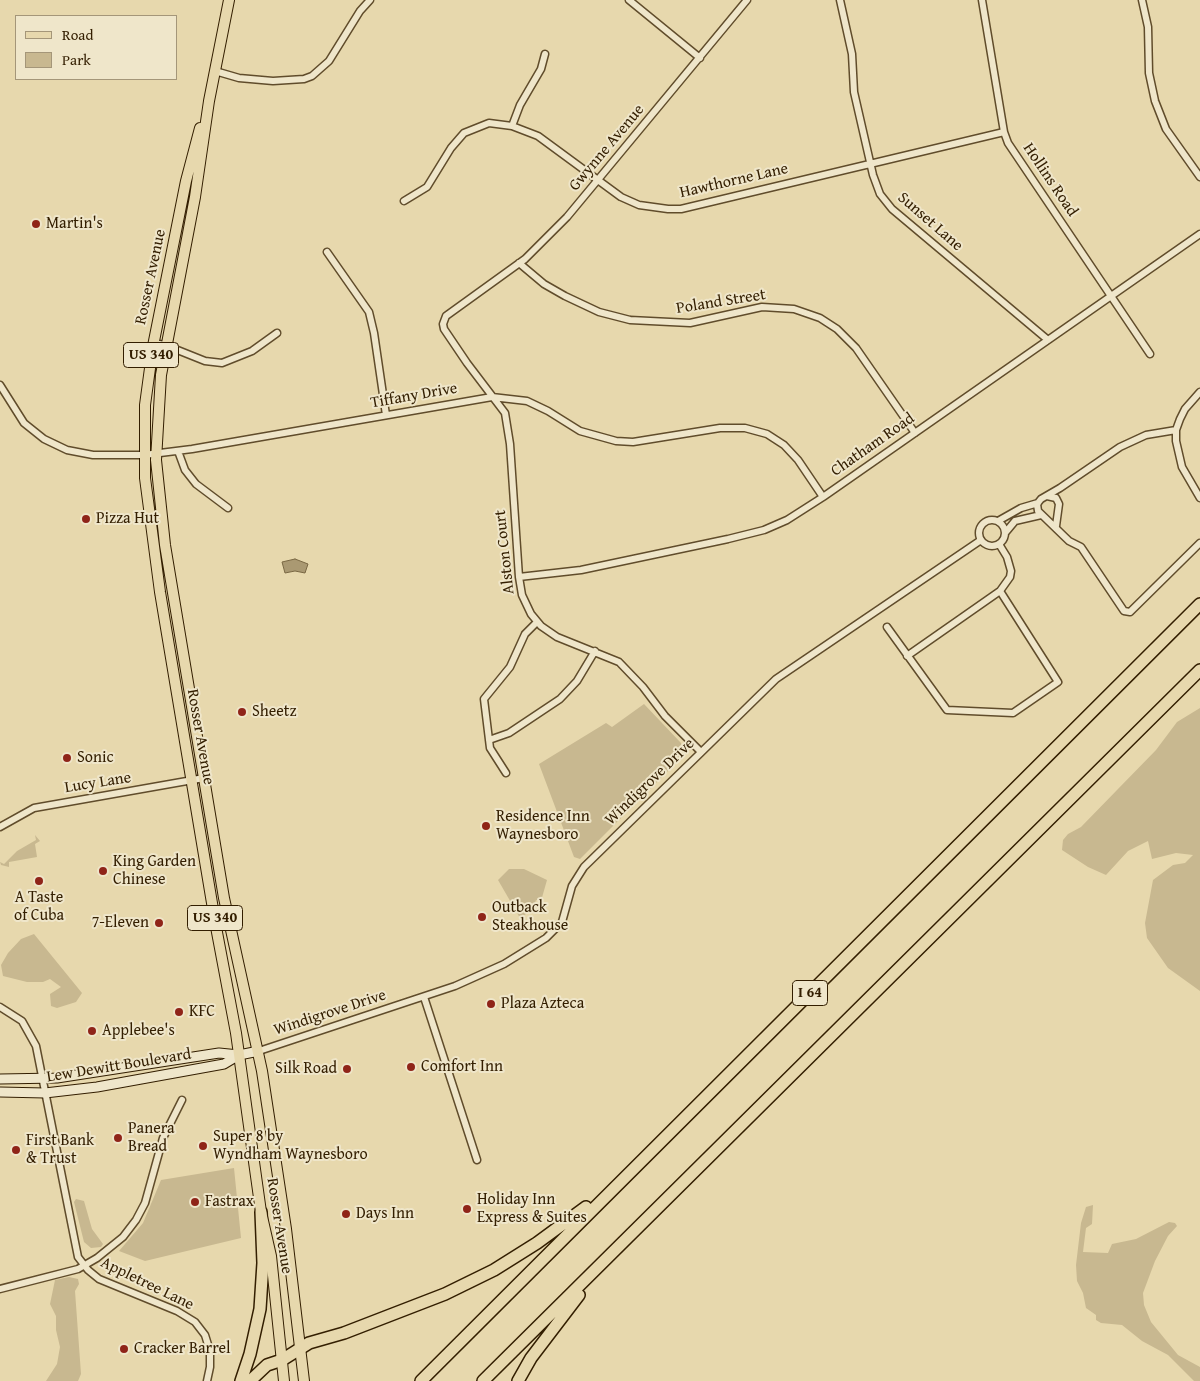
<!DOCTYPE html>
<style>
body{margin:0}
#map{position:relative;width:1200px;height:1381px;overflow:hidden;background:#e7d8ad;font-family:"Gentium Book Plus",serif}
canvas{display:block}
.legend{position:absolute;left:15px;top:15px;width:162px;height:65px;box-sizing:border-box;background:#efe6ca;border:1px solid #a49679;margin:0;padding:6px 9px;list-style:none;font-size:15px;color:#331e00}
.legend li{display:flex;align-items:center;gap:10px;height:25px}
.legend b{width:25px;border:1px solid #a49679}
</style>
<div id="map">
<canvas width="1200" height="1381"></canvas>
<ul class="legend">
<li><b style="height:6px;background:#e7d8ad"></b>Road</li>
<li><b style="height:14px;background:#c8b890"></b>Park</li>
</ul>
</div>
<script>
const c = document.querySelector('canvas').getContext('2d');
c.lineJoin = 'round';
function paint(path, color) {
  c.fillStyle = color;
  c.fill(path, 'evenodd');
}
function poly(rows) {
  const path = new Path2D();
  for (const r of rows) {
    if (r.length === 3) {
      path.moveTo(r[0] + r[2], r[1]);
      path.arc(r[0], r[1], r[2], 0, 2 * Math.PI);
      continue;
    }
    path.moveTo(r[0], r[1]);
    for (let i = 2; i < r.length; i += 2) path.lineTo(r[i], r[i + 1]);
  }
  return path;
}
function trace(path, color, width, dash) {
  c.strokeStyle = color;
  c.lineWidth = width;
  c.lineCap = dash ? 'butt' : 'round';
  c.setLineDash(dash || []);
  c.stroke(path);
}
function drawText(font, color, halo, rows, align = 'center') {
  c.font = font + ' "Gentium Book Plus",serif';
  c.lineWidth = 4;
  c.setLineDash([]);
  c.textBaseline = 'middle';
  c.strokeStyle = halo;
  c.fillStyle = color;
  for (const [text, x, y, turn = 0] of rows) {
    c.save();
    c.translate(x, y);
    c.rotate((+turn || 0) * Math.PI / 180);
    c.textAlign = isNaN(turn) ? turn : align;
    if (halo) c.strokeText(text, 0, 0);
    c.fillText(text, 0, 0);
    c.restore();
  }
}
const green = poly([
 [644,704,681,743,683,756,580,859,574,857,539,764,606,723,612,727],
 [1200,708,1200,991,1168,968,1147,938,1145,923,1153,880,1173,865,1185,863,1193,855,1176,853,1152,859,1148,841,1128,851,1106,875,1088,867,1062,850,1063,840,1068,834,1081,827,1117,790,1156,750,1177,722],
 [35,835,40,841,35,844,37,857,9,862,9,867,1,865,0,862,4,864,17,851,36,840],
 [509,869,524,869,547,880,541,901,536,900,532,910,520,918,498,880],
 [34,934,82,993,76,1002,57,1008,51,1006,50,994,61,987,50,979,43,982,27,982,3,976,1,965,8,953,21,939],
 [234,1168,241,1238,145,1261,119,1251,143,1223,161,1180],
 [76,1199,84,1201,92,1229,103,1244,101,1247,91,1248,84,1242,74,1202],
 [1093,1205,1092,1224,1086,1228,1083,1252,1108,1253,1112,1244,1136,1239,1169,1222,1175,1223,1177,1226,1168,1236,1155,1261,1143,1293,1144,1305,1151,1322,1178,1355,1200,1367,1200,1381,1194,1381,1168,1355,1142,1341,1122,1325,1101,1323,1096,1320,1096,1315,1086,1308,1083,1293,1077,1281,1076,1265,1081,1223,1086,1207],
 [69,1277,78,1279,79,1284,75,1291,81,1374,78,1381,46,1381,57,1364,60,1347,56,1330,56,1316,50,1304,55,1280]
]);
const water = poly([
 [295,559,308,564,305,573,295,571,285,573,282,562,295,559]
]);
const street = poly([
 [629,0,700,58],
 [840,0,852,54,854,92,873,175,880,194,892,209,1048,340],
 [982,0,1004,132,1008,143,1150,354],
 [1142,0,1148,27,1149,73,1155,101,1166,129,1200,177],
 [215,71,239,78,273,81,304,79,312,76,329,61,360,11,370,0],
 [512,126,520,105,541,69,545,54],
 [404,201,427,187,451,148,464,133,489,123,512,126,538,136,621,197,639,205,668,209,681,209,1004,132],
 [327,252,369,312,374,333,386,415],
 [519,263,544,284,565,296,599,312,630,320,690,323,762,307,794,309,820,318,837,329,856,348,915,433],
 [153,343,165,345,205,361,222,363,252,351,277,333],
 [0,385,24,423,44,439,67,450,93,455,144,455,192,449,492,397,527,401,548,411,580,431,616,441,633,442,720,428,745,428,767,434,784,445,798,460,823,497],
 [1200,392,1185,409,1180,419,1176,430,1176,441,1182,467,1200,498],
 [1176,430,1146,435,1120,447,1060,488,1041,499,1037,504,1038,511,1069,541,1081,547,1124,611,1130,612,1200,543],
 [178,451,185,470,196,484,228,508],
 [1047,496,1056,498,1059,504,1056,526],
 [992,533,13],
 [998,521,1021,508,1038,503],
 [1005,533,1015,521,1041,515],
 [519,577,581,570,728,539,764,530,787,520,823,497,1200,234],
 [887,627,947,710,1013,713,1058,682,1000,591],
 [907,656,1000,591,1010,577,1011,571,1007,557,999,544],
 [489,740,509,733,560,699,577,681,595,651],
 [701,752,665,716,643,687,619,662,557,637,541,626,531,614,522,595,519,577,510,444,505,413,467,363,444,329,443,324,446,316,525,259,567,217,747,0],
 [506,773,490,748,484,699,510,667,525,634,537,622],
 [0,827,34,808,204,778],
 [424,997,477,1160],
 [0,1007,22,1021,36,1046,78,1257,88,1270,99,1279,177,1311,195,1322,205,1335,210,1351,210,1367,207,1381],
 [259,1051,455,986,504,964,546,938,562,922,572,886,584,867,776,679,981,540],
 [0,1289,78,1269,97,1258,123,1237,136,1220,145,1203,163,1138,182,1100]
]);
const secondary = poly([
 [0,1079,57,1078,219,1053,239,1055],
 [0,1092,45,1093,97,1087,224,1064,239,1055,259,1051]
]);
const primary = poly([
 [229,0,209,101,195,197,161,375,156,460,165,545,224,898,262,1071,286,1229,304,1381],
 [200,128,186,181,153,346,145,405,145,478,160,592,216,927,236,1033,261,1212,271,1256,284,1381]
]);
const highway = poly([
 [241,1381,250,1354,260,1309,263,1263,261,1212],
 [250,1381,267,1365,282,1360,309,1343,344,1333,445,1294,494,1270,537,1243,586,1207],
 [421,1381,1200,604],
 [483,1381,1200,670],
 [518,1381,531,1358,579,1295]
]);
const markers = [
 [36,224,5,"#8f2418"],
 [86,519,5,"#8f2418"],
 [242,712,5,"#8f2418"],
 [67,758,5,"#8f2418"],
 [486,826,5,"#8f2418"],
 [103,871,5,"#8f2418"],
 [39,881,5,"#8f2418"],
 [482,917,5,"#8f2418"],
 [159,923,5,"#8f2418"],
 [491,1004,5,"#8f2418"],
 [179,1012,5,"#8f2418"],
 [92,1031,5,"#8f2418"],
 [411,1067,5,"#8f2418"],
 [347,1069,5,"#8f2418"],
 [118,1138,5,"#8f2418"],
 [203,1146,5,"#8f2418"],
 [16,1150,5,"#8f2418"],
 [195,1202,5,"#8f2418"],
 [467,1209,5,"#8f2418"],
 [346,1214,5,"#8f2418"],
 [124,1349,5,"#8f2418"]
];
const shields = [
 [151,355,55],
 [215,918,55],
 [810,993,35]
];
const shieldNames = [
 ["US 340",151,355],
 ["US 340",215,918],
 ["I 64",810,993]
];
const streetNames = [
 ["Gwynne Avenue",607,148,-50],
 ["Hollins Road",1050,180,56],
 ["Hawthorne Lane",734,181,-13],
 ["Sunset Lane",930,222,41],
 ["Rosser Avenue",151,277,-78],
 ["Poland Street",721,302,-9],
 ["Tiffany Drive",414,396,-10],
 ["Chatham Road",873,445,-35],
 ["Alston Court",505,552,-96],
 ["Rosser Avenue",200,737,80],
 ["Windigrove Drive",650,782,-44],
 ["Lucy Lane",98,783,-9],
 ["Windigrove Drive",330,1013,-18],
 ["Lew Dewitt Boulevard",119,1066,-9],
 ["Rosser Avenue",279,1226,81],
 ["Appletree Lane",147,1284,26]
];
const poiNames = [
 ["Martin's",46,224],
 ["Pizza Hut",96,519],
 ["Sheetz",252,712],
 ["Sonic",77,758],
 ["Residence Inn",496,817],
 ["Waynesboro",496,835],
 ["King Garden",113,862],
 ["Chinese",113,880],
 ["A Taste",39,898,"center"],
 ["of Cuba",39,916,"center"],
 ["Outback",492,908],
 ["Steakhouse",492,926],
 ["7-Eleven",149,923,"right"],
 ["Plaza Azteca",501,1004],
 ["KFC",189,1012],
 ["Applebee's",102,1031],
 ["Comfort Inn",421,1067],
 ["Silk Road",337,1069,"right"],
 ["Panera",128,1129],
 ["Bread",128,1147],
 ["Super 8 by",213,1137],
 ["Wyndham Waynesboro",213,1155],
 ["First Bank",26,1141],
 ["& Trust",26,1159],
 ["Holiday Inn",477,1200],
 ["Express & Suites",477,1218],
 ["Fastrax",205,1202],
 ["Days Inn",356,1214],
 ["Cracker Barrel",134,1349]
];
paint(green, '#c8b890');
paint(water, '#aa9972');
trace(water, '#7a6844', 1);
trace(street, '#604c2b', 9);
trace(secondary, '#331e00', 11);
trace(primary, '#331e00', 12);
trace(highway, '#331e00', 14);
trace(street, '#efe6ca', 6);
trace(secondary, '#efe6ca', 9);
trace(primary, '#e7d8ad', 10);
trace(highway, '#e7d8ad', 11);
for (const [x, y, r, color] of markers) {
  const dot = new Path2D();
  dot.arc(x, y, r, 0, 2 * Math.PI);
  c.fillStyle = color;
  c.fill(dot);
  trace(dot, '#efe6ca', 2);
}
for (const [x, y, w] of shields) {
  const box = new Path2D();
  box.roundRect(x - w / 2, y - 12.5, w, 25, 4);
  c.fillStyle = '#efe6ca';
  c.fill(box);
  trace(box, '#331e00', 1);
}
drawText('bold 15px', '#331e00', null, shieldNames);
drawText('16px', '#331e00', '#efe6ca', streetNames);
drawText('16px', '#331e00', '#efe6ca', poiNames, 'left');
</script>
